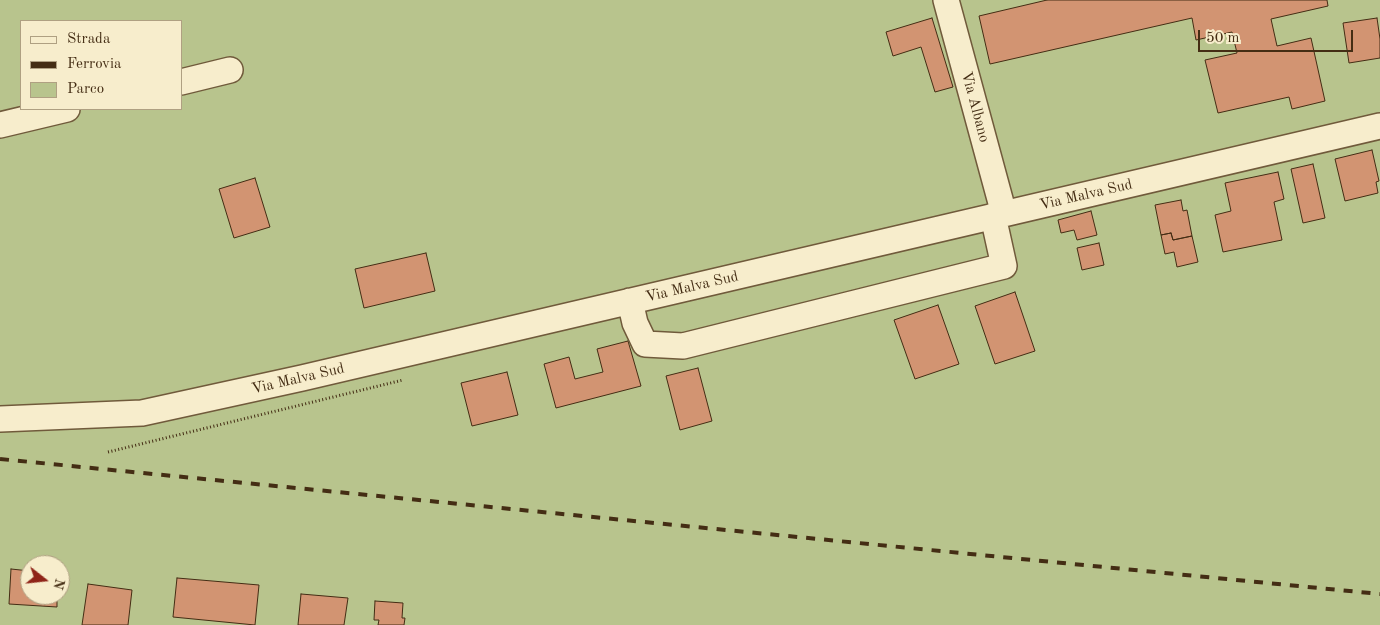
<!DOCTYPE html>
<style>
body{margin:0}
#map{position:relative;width:1380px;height:625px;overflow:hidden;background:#f2e3b0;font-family:"Old Standard TT",serif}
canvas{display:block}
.legend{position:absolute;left:20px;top:20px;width:162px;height:90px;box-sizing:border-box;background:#f7edcc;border:1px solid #afa082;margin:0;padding:6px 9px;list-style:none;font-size:15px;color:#442d14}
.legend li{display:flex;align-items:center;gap:10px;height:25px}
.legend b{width:25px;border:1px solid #afa082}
.north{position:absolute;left:20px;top:555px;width:50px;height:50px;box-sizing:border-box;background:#f7edcc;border:1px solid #afa082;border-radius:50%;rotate:106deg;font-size:14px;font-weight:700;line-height:20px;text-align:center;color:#442d14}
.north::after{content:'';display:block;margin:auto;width:18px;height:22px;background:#8f2418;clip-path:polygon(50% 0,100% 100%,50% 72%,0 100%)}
.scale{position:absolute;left:1198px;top:30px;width:155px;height:22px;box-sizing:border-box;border:2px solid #442d14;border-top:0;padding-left:6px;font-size:15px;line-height:18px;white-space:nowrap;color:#442d14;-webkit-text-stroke:4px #f7edcc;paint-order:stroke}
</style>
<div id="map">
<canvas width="1380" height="625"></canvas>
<ul class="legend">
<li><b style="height:6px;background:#f7edcc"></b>Strada</li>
<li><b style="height:6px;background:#442d14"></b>Ferrovia</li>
<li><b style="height:14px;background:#b8c48d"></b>Parco</li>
</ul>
<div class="north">N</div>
<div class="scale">50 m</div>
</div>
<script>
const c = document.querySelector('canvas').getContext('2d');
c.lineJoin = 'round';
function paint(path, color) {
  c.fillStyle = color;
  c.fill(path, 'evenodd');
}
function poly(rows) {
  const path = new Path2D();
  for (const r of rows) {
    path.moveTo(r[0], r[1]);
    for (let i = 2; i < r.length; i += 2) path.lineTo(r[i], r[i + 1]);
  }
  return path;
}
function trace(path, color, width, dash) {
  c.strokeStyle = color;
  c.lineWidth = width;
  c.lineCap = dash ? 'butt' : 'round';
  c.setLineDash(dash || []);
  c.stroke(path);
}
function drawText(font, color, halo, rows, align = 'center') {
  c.font = font + ' "Old Standard TT",serif';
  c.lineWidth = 4;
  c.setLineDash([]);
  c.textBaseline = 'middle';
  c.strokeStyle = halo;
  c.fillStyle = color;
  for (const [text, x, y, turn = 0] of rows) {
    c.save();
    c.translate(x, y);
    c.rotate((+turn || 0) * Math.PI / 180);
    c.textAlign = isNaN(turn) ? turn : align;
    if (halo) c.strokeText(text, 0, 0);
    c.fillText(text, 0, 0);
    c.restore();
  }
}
const green = poly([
 [0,0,1380,0,1380,625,0,625],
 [21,21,181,21,181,109,21,109],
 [30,565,60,565,60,595,30,595]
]);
const building = poly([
 [1047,0,1327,0,1328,6,1271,19,1277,46,1311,38,1325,101,1292,109,1289,97,1218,113,1205,60,1237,53,1232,32,1196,40,1192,18,990,64,979,16,1047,0],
 [932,18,953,87,935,92,921,47,893,56,886,32,932,18],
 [1377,18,1380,39,1380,58,1349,63,1343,23,1377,18],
 [1372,150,1379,181,1376,182,1378,193,1345,201,1335,159,1372,150],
 [1313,164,1325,218,1303,223,1291,169,1313,164],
 [1278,172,1284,199,1274,202,1282,240,1223,252,1215,215,1231,211,1225,183,1278,172],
 [255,178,270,227,234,238,219,189,255,178],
 [1181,200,1183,211,1187,210,1192,236,1173,240,1171,233,1161,235,1155,205,1181,200],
 [1091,211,1097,235,1077,240,1074,230,1061,233,1058,220,1091,211],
 [1171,233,1173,240,1192,236,1198,262,1177,267,1174,252,1165,254,1161,235,1171,233],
 [1099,243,1104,265,1082,270,1077,248,1099,243],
 [426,253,435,291,364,308,355,269,426,253],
 [1015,292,1035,351,995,364,975,306,1015,292],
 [938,305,959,364,915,379,894,320,938,305],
 [628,341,641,386,556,408,544,364,569,357,575,379,603,372,597,349,628,341],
 [698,368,712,421,680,430,666,376,698,368],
 [507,372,518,415,472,426,461,383,507,372],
 [11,569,30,571,30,595,57,595,57,607,9,604,11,569],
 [177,578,259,585,255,625,173,617,177,578],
 [88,584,132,590,128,625,82,625,88,584],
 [301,594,348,598,344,625,298,625,301,594],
 [375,601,403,603,402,618,405,618,404,625,378,625,379,620,374,620,375,601]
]);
const path = poly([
 [108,452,403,380]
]);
const minor = poly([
 [946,0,1004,214],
 [181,82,230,70],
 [0,125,67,109],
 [630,301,635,323,645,344,683,346,1004,266,993,216],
 [0,419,142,413,302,378,1380,126]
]);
const rail = poly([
 [0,459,1380,594]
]);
const streetNames = [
 ["Via Albano",975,107,75],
 ["Via Malva Sud",1086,195,-13],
 ["Via Malva Sud",692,287,-13],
 ["Via Malva Sud",298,379,-13]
];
paint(green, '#b8c48d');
paint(building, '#d29472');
trace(building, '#442d14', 1);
trace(minor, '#705a3b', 28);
trace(path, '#442d14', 3, [1, 2.5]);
trace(minor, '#f7edcc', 25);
trace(rail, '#442d14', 4, [9, 9]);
drawText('15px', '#442d14', '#f7edcc', streetNames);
</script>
